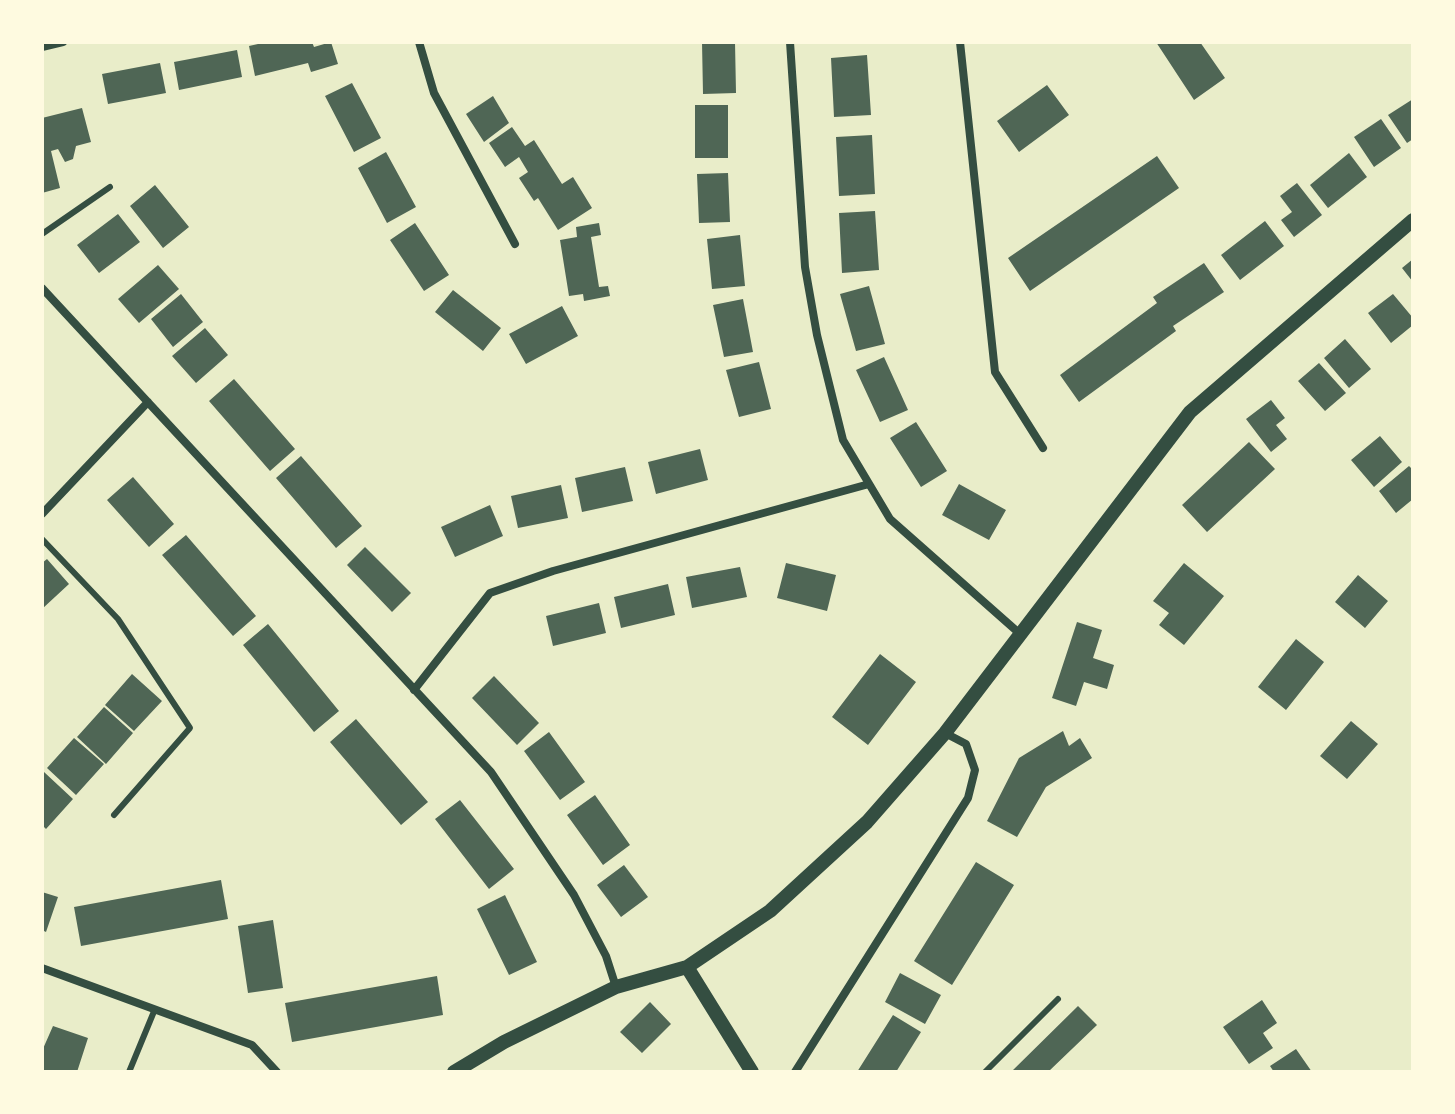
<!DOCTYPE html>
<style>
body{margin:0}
#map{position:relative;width:1455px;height:1114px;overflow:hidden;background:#e9edc9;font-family:"Golos Text",sans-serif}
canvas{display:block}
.frame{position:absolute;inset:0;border:44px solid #fefae0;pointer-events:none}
</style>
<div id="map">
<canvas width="1455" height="1114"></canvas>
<div class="frame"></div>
</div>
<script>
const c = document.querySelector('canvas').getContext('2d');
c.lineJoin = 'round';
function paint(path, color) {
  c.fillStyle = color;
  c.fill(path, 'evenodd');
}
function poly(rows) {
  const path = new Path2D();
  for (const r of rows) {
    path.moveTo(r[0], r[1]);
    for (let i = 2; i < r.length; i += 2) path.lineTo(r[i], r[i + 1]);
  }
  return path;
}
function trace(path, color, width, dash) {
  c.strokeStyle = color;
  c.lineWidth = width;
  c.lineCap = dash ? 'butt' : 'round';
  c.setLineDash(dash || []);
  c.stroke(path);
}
const building = poly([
 [267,42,312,42,314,47,331,42,338,64,311,72,308,63,255,76,249,46],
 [702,42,735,42,736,93,703,94],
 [1156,42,1200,42,1225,78,1194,100],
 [237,50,242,77,179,90,174,62],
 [867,55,871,115,834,117,831,58],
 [160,63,166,93,108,104,102,74],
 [352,83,381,138,354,152,325,96],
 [1047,85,1069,115,1019,152,997,121],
 [493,96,509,123,484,142,466,114],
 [1413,99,1413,139,1407,143,1388,115],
 [695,105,728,105,728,158,695,158],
 [82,108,91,142,76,146,73,159,65,162,58,149,51,151,60,188,42,193,42,118],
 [1381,119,1401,148,1374,167,1354,137],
 [512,127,525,146,534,140,562,184,573,177,592,208,558,230,538,198,534,201,519,178,528,172,519,157,505,167,489,143],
 [872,135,875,194,839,196,836,137],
 [386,152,416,207,387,223,358,168],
 [1349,153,1367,177,1328,208,1310,185],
 [1157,156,1179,188,1030,291,1008,258],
 [728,173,730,222,699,223,697,174],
 [1297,183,1322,215,1294,237,1281,220,1292,212,1280,196],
 [155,185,189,227,163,248,130,206],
 [875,211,879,270,842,273,839,213],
 [118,214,140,242,99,273,77,245],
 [1265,221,1284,246,1240,280,1221,255],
 [415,223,449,275,424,291,390,240],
 [599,223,601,235,591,237,599,287,608,286,610,296,584,301,583,294,569,296,560,240,577,237,576,227],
 [740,235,745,286,712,289,707,239],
 [1413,259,1413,282,1402,268],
 [1204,263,1224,292,1173,326,1176,331,1079,402,1060,375,1157,303,1153,297],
 [158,265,179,289,139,323,118,299],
 [869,286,885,344,856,351,840,294],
 [453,290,501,328,483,351,435,312],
 [181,294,203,322,173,347,151,319],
 [1393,294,1413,318,1413,325,1391,343,1368,313],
 [743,299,753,352,724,357,713,305],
 [562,306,578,336,526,364,509,334],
 [205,328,228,355,196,383,172,356],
 [1345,339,1371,369,1349,388,1324,358],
 [884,357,908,410,880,422,856,370],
 [759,362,771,409,739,417,726,370],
 [1319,363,1346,393,1325,411,1298,381],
 [234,379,295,449,270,471,209,401],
 [1271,400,1285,418,1276,425,1287,439,1271,452,1246,419],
 [916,422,947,471,921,487,890,438],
 [1380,436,1402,462,1374,487,1351,460],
 [1249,442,1275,469,1207,532,1182,505],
 [700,449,708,480,656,494,648,462],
 [301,456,362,526,336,548,276,478],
 [1409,466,1413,470,1413,499,1396,513,1379,491],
 [625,467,633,501,582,512,575,478],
 [133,477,174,524,149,547,107,500],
 [959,484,1006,510,989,540,942,515],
 [561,485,568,518,518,528,511,496],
 [490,505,503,536,455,557,441,527],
 [186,535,256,616,233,636,162,555],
 [365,547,411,593,392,612,347,565],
 [47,559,69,584,42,609,42,563],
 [786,563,836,575,827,611,777,598],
 [1184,563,1224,596,1184,645,1159,625,1169,613,1153,601],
 [740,567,747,597,692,608,686,577],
 [1358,575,1388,601,1365,628,1335,602],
 [668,584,675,615,621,628,614,597],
 [599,603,606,633,553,646,546,616],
 [1077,622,1102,630,1093,658,1114,665,1107,689,1084,682,1076,706,1052,698],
 [268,624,339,711,314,732,243,645],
 [1296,639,1324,662,1286,710,1258,687],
 [880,654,916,682,868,745,832,717],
 [132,674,162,701,134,731,105,705],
 [494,676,539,723,517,745,472,698],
 [104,707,133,733,106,764,77,737],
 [356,719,428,802,401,825,330,742],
 [1351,721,1378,744,1347,779,1320,756],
 [1063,731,1069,746,1080,738,1092,758,1046,787,1017,837,987,821,1019,758],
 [549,732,585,782,560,800,524,751],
 [74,738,104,764,76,795,47,768],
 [44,772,73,799,46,829,42,825],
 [595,795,630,845,603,865,567,815],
 [460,800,514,869,489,889,435,819],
 [976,862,1014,885,952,985,914,961],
 [624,865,648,897,621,917,597,885],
 [221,880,228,919,81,946,74,907],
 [42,892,58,897,46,932,42,930],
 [505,895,537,962,509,975,477,909],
 [273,920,283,988,248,993,238,926],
 [900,973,941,995,925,1024,885,1002],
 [437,976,443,1015,292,1042,285,1003],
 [1262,1000,1277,1023,1263,1033,1273,1048,1249,1064,1223,1027],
 [650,1002,671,1024,642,1053,620,1032],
 [1078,1006,1097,1025,1048,1072,1011,1072],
 [893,1015,921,1032,896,1072,857,1072],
 [53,1026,88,1038,77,1072,42,1072,42,1051],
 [1296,1049,1312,1072,1274,1072,1270,1066]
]);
const service = poly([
 [42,234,110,187],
 [42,539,118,619,190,728,114,815],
 [129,1072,155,1009],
 [985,1072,1058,999]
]);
const minor = poly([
 [419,42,434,93,515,244],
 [790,42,805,267,817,335,843,440,890,519,1019,633],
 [960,42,995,372,1043,448],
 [42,47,63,42],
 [42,288,491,772,574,895,606,956,616,987],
 [42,514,148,402],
 [414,690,490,593,553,571,869,484],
 [42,968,252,1045,277,1072],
 [795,1072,968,798,975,770,966,744,945,733]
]);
const tertiary = poly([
 [687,967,752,1072],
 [454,1072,504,1042,616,987,687,967,770,911,867,822,945,733,1190,412,1413,220]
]);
paint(building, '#4f6655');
trace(service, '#344e41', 6);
trace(minor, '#344e41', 8);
trace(tertiary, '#344e41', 14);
</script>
